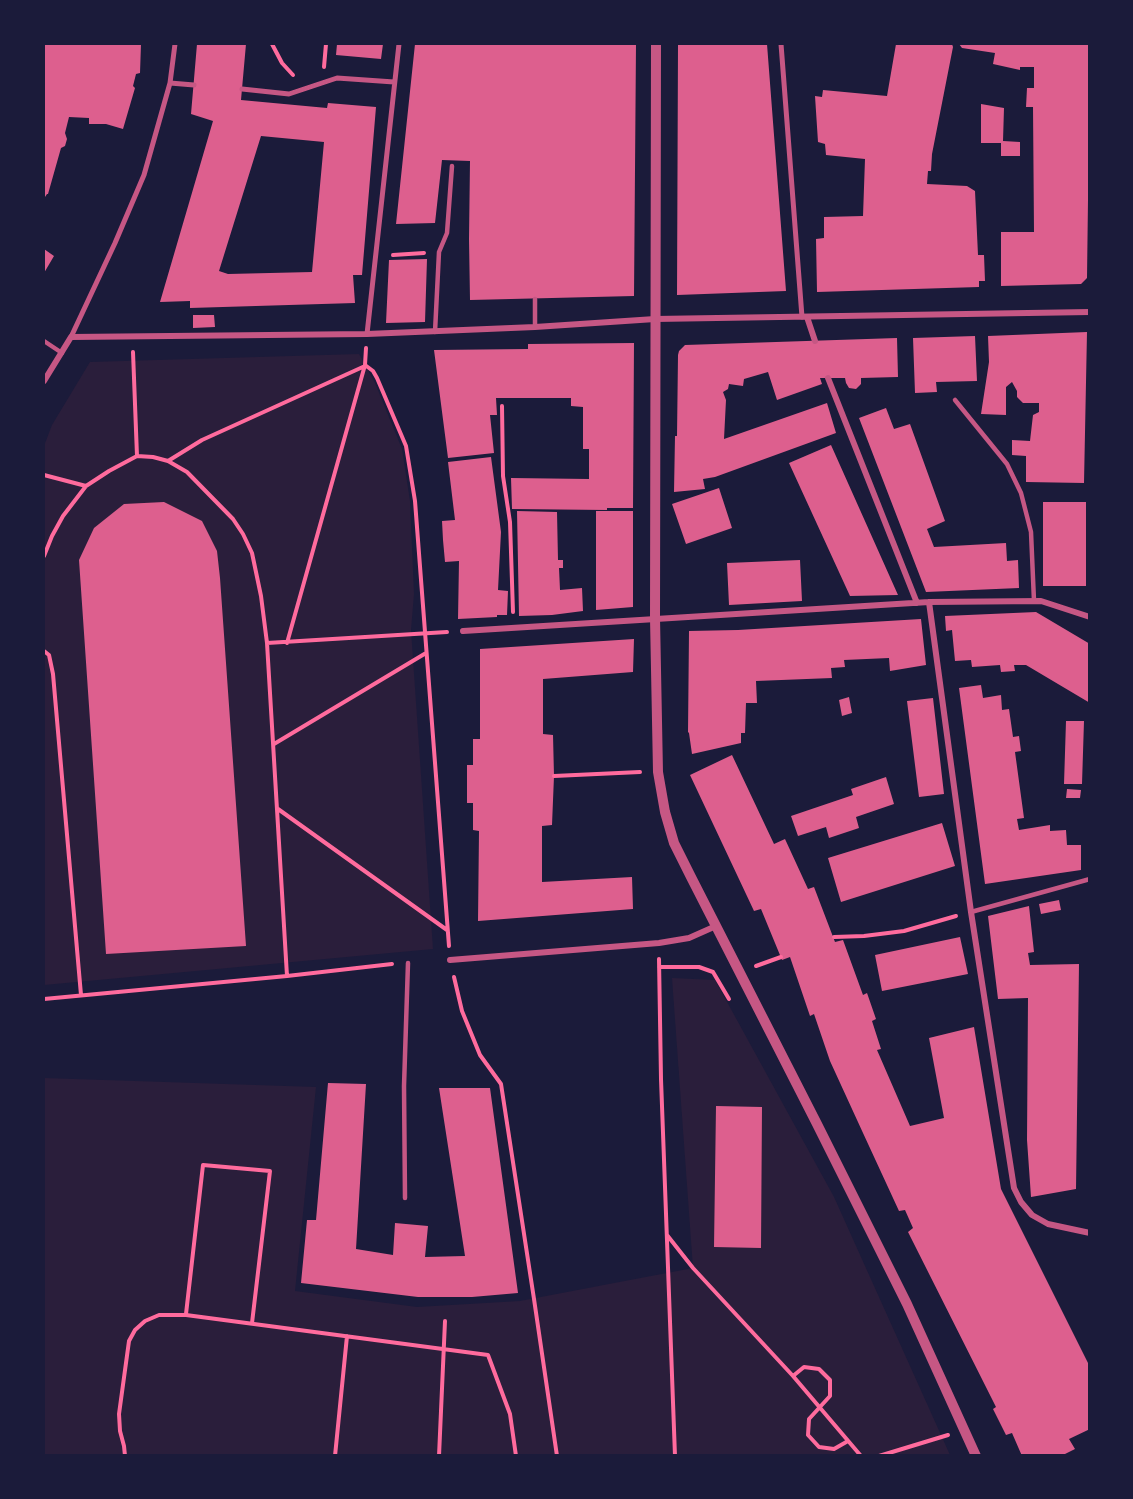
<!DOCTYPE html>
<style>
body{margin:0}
#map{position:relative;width:1133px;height:1499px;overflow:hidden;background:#1b1b3a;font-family:"Archivo Narrow",sans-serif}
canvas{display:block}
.frame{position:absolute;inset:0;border:45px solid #1b1b3a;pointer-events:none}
</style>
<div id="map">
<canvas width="1133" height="1499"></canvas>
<div class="frame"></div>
</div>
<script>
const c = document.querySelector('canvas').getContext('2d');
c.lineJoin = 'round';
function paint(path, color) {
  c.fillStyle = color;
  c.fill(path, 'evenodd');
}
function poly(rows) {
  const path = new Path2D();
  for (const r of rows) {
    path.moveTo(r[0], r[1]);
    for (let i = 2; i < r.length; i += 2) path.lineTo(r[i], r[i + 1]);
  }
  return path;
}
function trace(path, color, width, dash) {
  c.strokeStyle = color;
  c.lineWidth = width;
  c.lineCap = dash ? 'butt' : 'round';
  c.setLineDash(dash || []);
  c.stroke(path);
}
const green = poly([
 [359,354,375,383,402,449,410,501,414,594,411,630,433,949,44,985,44,446,52,425,90,362],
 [672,978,715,980,834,1197,950,1455,44,1456,44,1078,316,1087,295,1291,417,1307,520,1301,693,1268]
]);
const building = poly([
 [44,44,141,44,140,73,136,74,133,86,135,88,123,129,106,124,89,124,89,118,69,117,65,133,67,139,65,146,61,148,48,194,47,194,45,197,44,197],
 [197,44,246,44,241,100,327,108,328,103,376,107,362,275,353,275,355,303,190,308,190,301,160,302,213,121,191,114],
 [261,136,324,142,312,272,228,274,219,271],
 [337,44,383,44,381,59,336,55],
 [415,44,636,44,634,296,470,300,469,239,470,161,442,160,435,223,396,224],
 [678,44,767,44,786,291,677,295],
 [896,44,952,44,953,47,932,154,931,171,928,171,927,184,967,186,975,191,978,255,984,255,985,281,979,281,979,287,817,292,816,239,824,238,824,217,863,216,865,159,826,155,825,144,818,142,815,96,822,97,823,90,887,96],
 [959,44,1090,44,1087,278,1081,284,1001,286,1001,232,1034,232,1033,107,1026,107,1027,88,1034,88,1034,67,1020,67,1020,70,993,64,995,53,962,48],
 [981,104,1004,108,1003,141,1020,142,1020,156,1001,156,1001,143,981,143],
 [44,249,54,256,44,273],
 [427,259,425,322,386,323,389,260],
 [193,315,214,315,215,327,193,328],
 [1087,332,1084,483,1026,482,1026,456,1012,455,1012,440,1030,441,1033,415,1039,412,1039,403,1023,403,1017,397,1017,391,1012,382,1006,387,1006,415,981,414,989,362,988,336],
 [975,336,977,381,936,382,937,392,915,393,913,338],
 [897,338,898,377,861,378,861,384,856,389,849,388,846,383,845,378,820,378,822,384,777,400,768,372,744,379,743,386,729,384,728,389,723,392,726,400,724,439,827,403,836,433,715,477,703,479,705,489,674,492,675,436,677,436,678,355,679,351,685,345],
 [634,343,633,508,607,508,607,510,512,509,511,478,589,479,589,449,583,449,583,407,571,406,571,398,496,398,497,415,490,415,494,453,448,458,434,350,528,349,528,344],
 [886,408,894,429,910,424,945,521,927,529,934,547,1006,543,1007,561,1018,560,1019,588,926,592,859,418],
 [831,445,898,595,850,596,789,463],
 [491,457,501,532,498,590,508,591,507,615,497,615,497,617,458,619,459,561,445,562,443,540,442,521,455,520,448,462],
 [719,488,732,528,686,544,672,504],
 [164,502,202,521,217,551,220,578,246,946,106,954,79,560,94,528,124,504],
 [1043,502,1086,502,1086,586,1043,586],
 [517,511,557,512,558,560,563,560,563,568,559,568,560,590,582,588,583,611,552,615,519,616],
 [596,511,633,511,633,607,596,610],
 [800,560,802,601,729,605,727,563],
 [1036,612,1090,644,1090,703,1026,665,1014,665,1015,671,1001,672,1000,665,972,667,971,660,955,661,952,630,946,631,945,616],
 [921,619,926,665,890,671,889,658,844,660,845,667,831,668,832,678,756,681,757,703,746,703,745,733,741,733,741,743,692,754,689,733,688,732,689,631,738,630],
 [634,639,633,672,543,679,543,734,553,735,554,776,552,825,542,826,542,882,632,877,633,909,478,921,479,831,473,830,473,803,467,803,467,765,473,765,473,739,480,739,480,649],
 [981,685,983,698,1001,695,1002,710,1009,709,1013,737,1019,736,1021,751,1015,752,1024,818,1017,819,1019,830,1050,825,1050,831,1066,830,1067,845,1081,845,1081,870,985,884,959,688],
 [849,697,852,713,842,716,839,700],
 [933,698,944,794,919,797,907,701],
 [1066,721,1084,721,1082,784,1064,784],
 [732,755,774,844,785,839,808,889,814,887,835,942,843,940,863,995,867,993,876,1019,872,1021,881,1049,877,1050,910,1126,944,1118,929,1038,974,1027,1001,1189,1090,1367,1090,1429,1069,1439,1075,1449,1061,1456,1022,1456,1012,1433,1006,1435,993,1409,996,1407,908,1232,913,1228,905,1210,899,1211,863,1133,830,1061,814,1014,810,1016,790,957,782,960,761,909,754,911,690,775],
 [886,777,894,804,856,817,859,828,829,838,826,827,798,836,791,816,853,795,851,789],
 [1067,789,1081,790,1080,798,1066,798],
 [942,823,955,866,841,902,828,858],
 [1059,900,1061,910,1041,914,1039,904],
 [1029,906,1034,952,1028,953,1030,965,1079,964,1076,1189,1031,1197,1027,1140,1028,998,998,999,988,916],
 [960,937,968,974,882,991,875,955],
 [328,1083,366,1084,356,1249,393,1255,395,1223,428,1226,425,1257,465,1256,439,1088,490,1088,518,1293,472,1297,418,1297,301,1283,307,1220,316,1220],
 [716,1106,762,1107,761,1248,714,1247]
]);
const path = poly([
 [272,44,282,63,293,75],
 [324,67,326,44],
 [393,255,424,253],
 [133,352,137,456],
 [365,365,373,371,377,378,406,446,415,501,449,946],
 [502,406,503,476,510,522,513,612],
 [168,461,202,440,365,366],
 [44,475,86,486],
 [44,556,52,536,63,516,86,486,109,471,137,456,153,457,168,461,187,472,233,519,243,534,252,553,261,596,267,643,287,976],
 [267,643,447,632],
 [287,643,365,365,366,348],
 [44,651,49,655,53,674,81,995],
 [274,744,426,653],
 [554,776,640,772],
 [278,809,447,930],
 [834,937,864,936,904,931,956,916],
 [659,959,661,1079,675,1456],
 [756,966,781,957],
 [659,967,699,967,713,972,729,999],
 [454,977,462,1011,480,1055,501,1084,534,1299,557,1456],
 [44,999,287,976,392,964],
 [667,1235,693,1268,793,1376,861,1456],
 [186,1314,203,1165,270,1171,252,1323],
 [793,1376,804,1367,819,1369,830,1380,830,1396,809,1419,808,1435,819,1447,834,1449,848,1441],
 [125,1456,124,1446,120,1431,119,1414,129,1341,135,1330,145,1321,159,1315,186,1315,488,1355,510,1414,516,1456],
 [335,1456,347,1336],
 [439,1456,445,1321],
 [879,1456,948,1435]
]);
const service = poly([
 [535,299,535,327],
 [435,332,439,252,447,233,452,166],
 [44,341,62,353],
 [955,400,1007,464,1021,493,1031,532,1034,601],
 [971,912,1090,879],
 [405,1198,404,1086,408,963]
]);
const pedestrian = poly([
 [781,44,802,317],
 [170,83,194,85],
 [242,89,289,94,337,78,394,82],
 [367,334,399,44],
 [71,337,115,243,144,175,170,83,175,44]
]);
const minor = poly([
 [807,317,815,341],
 [828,378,917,603],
 [44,381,71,337,367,334,535,327,655,319,1090,312],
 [929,602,971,912,1014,1188,1021,1202,1032,1215,1048,1224,1090,1233],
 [463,631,929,602,1041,601,1090,617],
 [450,960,659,943,689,938,716,926]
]);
const tertiary = poly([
 [656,44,655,618,658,772,665,812,674,843,691,877,817,1124,907,1304,976,1456]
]);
paint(green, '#2a1e3b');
paint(building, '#dd5f8e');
trace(path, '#ff6b9d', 4);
trace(service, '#c65784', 4.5);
trace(pedestrian, '#c65784', 5);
trace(minor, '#c65784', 6);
trace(tertiary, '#c65784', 10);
</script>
